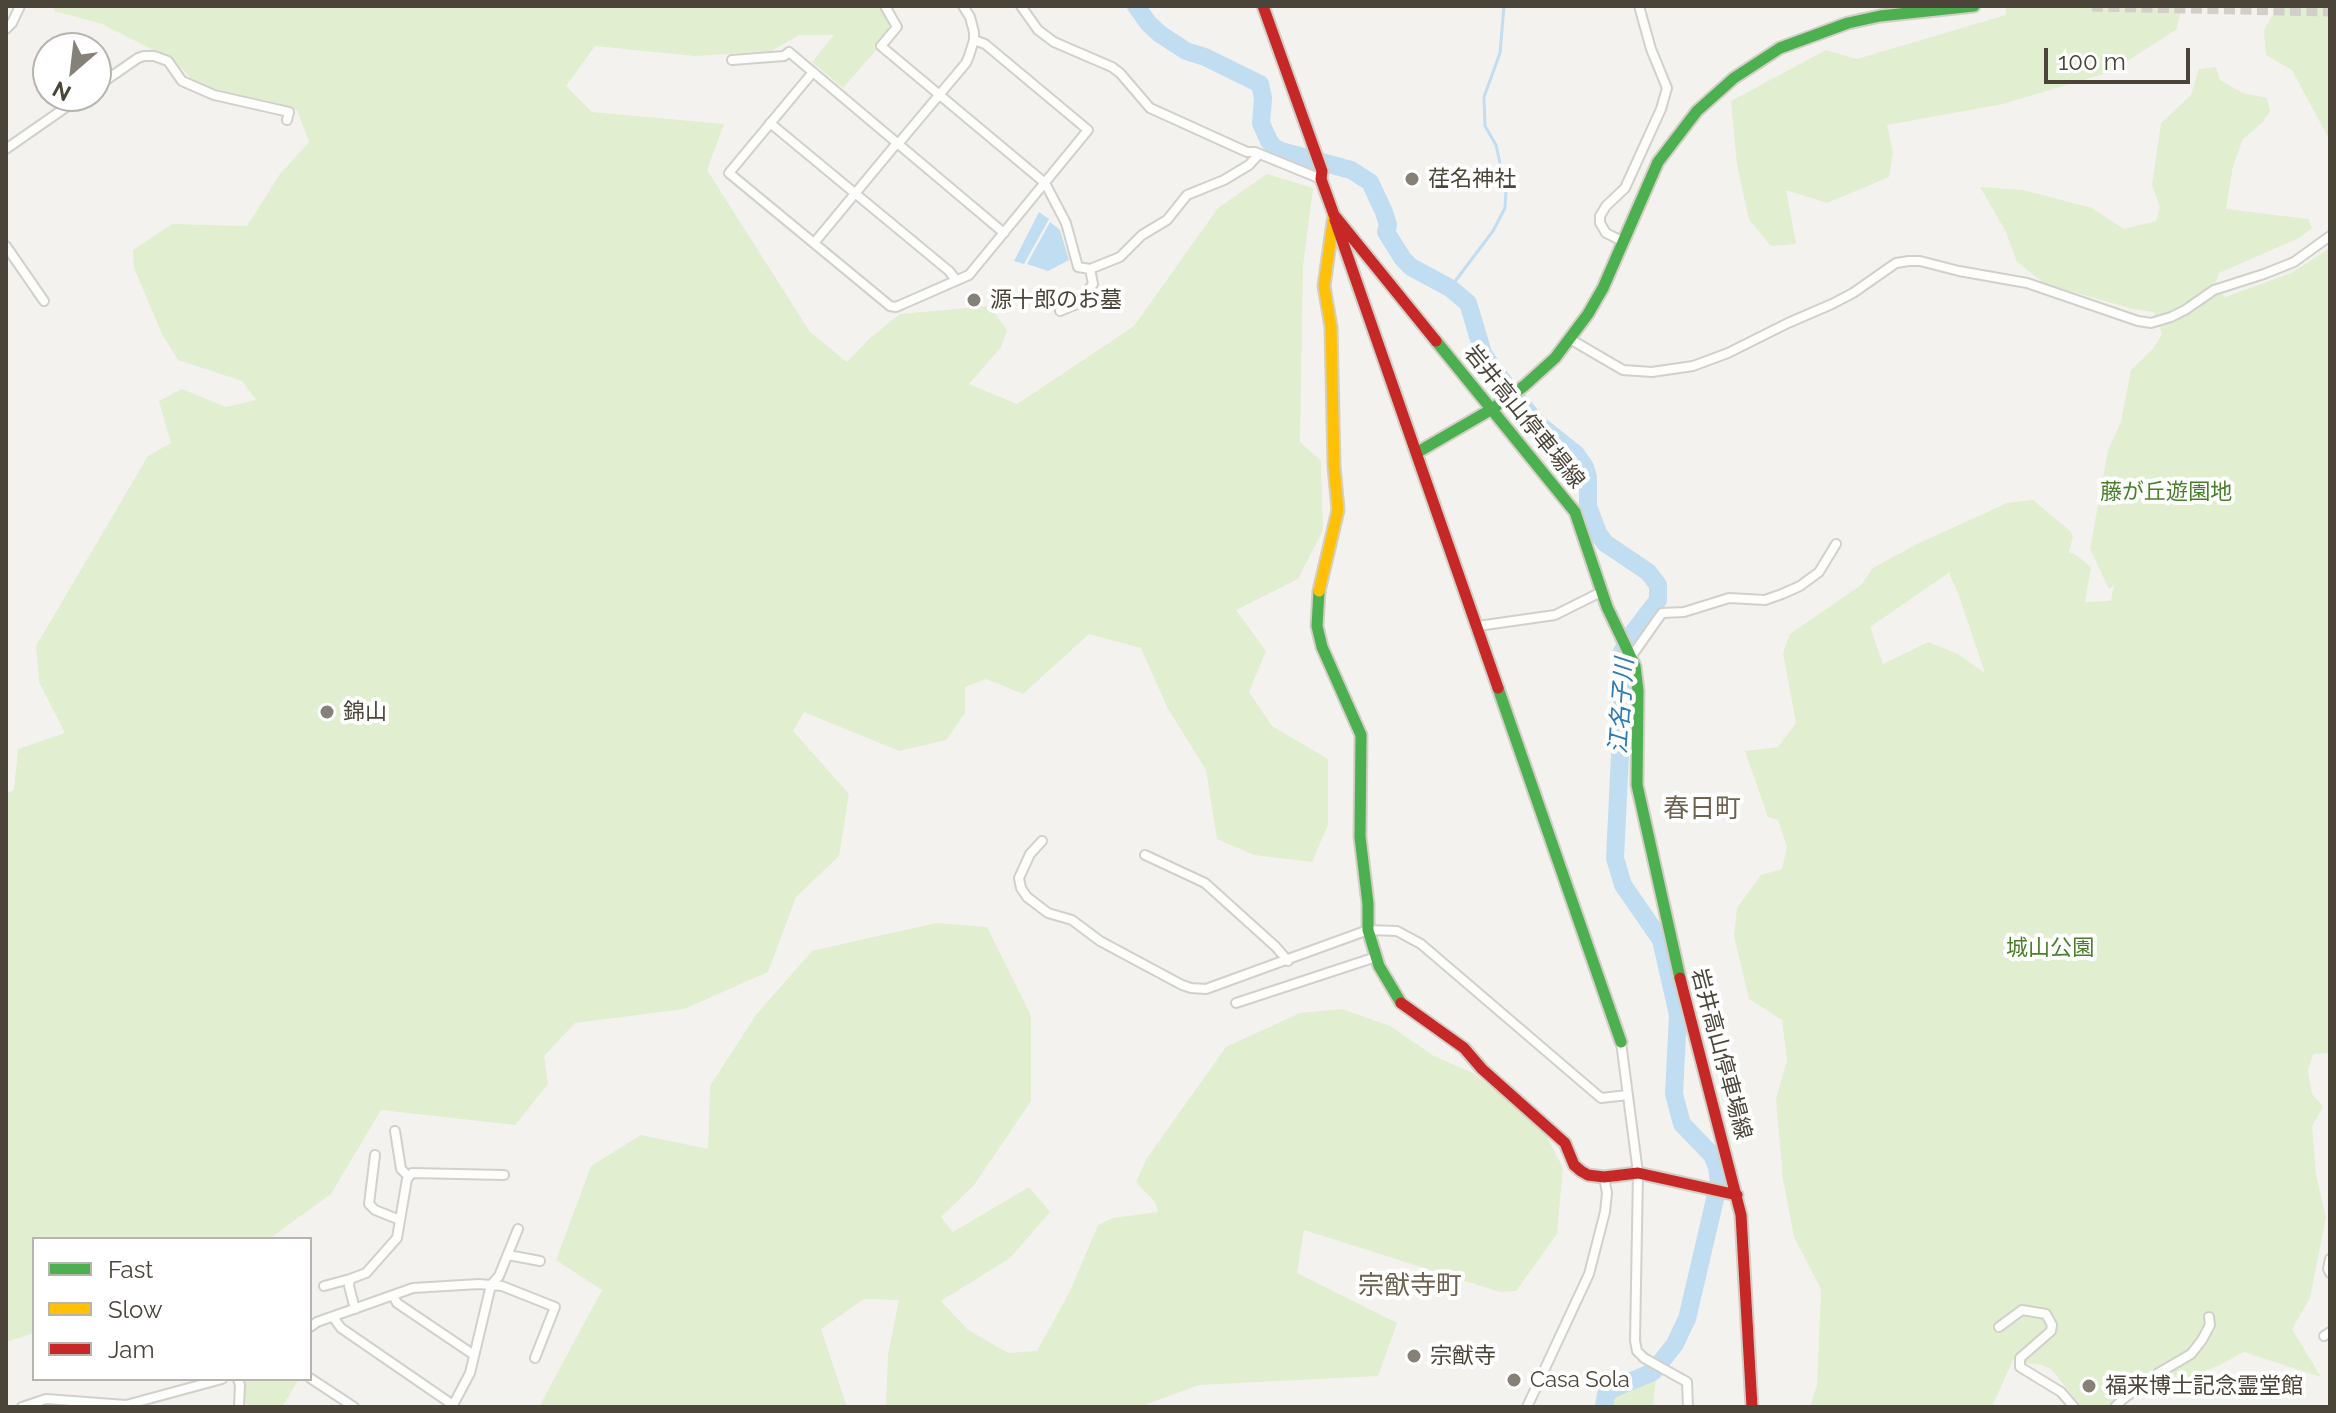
<!DOCTYPE html>
<meta charset="utf-8">
<style>
body{margin:0}
#map{position:relative;width:2336px;height:1413px;overflow:hidden;background:#f4f2ee;font-family:Raleway,sans-serif}
canvas{display:block}
.frame{position:absolute;inset:0;border:8px solid #4b4439;pointer-events:none}
.legend{position:absolute;left:32px;top:1237px;width:280px;height:144px;box-sizing:border-box;background:#fff;border:2px solid #b7b4b0;margin:0;padding:10px 14px;list-style:none;font-size:24px;color:#4b4439}
.legend li{display:flex;align-items:center;gap:16px;height:40px}
.legend b{width:40px;border:2px solid #b7b4b0}
.north{position:absolute;left:32px;top:32px;width:80px;height:80px;box-sizing:border-box;background:#fff;border:2px solid #b7b4b0;border-radius:50%;rotate:208deg;font-size:22px;font-weight:700;line-height:32px;text-align:center;color:#4b4439}
.north::after{content:'';display:block;margin:auto;width:28px;height:36px;background:#868178;clip-path:polygon(50% 0,100% 100%,50% 72%,0 100%)}
.scale{position:absolute;left:2044px;top:48px;width:146px;height:36px;box-sizing:border-box;border:4px solid #4b4439;border-top:0;padding-left:10px;font-size:24px;line-height:28px;white-space:nowrap;color:#4b4439;-webkit-text-stroke:6px #fff;paint-order:stroke}
</style>
<div id="map">
<canvas width="2336" height="1413"></canvas>
<div class="frame"></div>
<ul class="legend">
<li><b style="height:10px;background:#4caf50"></b>Fast</li>
<li><b style="height:10px;background:#ffc107"></b>Slow</li>
<li><b style="height:10px;background:#c62828"></b>Jam</li>
</ul>
<div class="north">N</div>
<div class="scale">100 m</div>
</div>
<script>
const c = document.querySelector('canvas').getContext('2d');
c.lineJoin = 'round';
function paint(path, color) {
  c.fillStyle = color;
  c.fill(path, 'evenodd');
}
function poly(rows) {
  const path = new Path2D();
  for (const r of rows) {
    path.moveTo(r[0], r[1]);
    for (let i = 2; i < r.length; i += 2) path.lineTo(r[i], r[i + 1]);
  }
  return path;
}
function trace(path, color, width, dash) {
  c.strokeStyle = color;
  c.lineWidth = width;
  c.lineCap = dash ? 'butt' : 'round';
  c.setLineDash(dash || []);
  c.stroke(path);
}
function drawText(font, color, halo, rows, align = 'center') {
  c.font = font + ' Raleway,"Noto Sans JP",sans-serif';
  c.lineWidth = 8;
  c.setLineDash([]);
  c.textBaseline = 'middle';
  c.strokeStyle = halo;
  c.fillStyle = color;
  for (const [text, x, y, turn = 0] of rows) {
    c.save();
    c.translate(x, y);
    c.rotate((+turn || 0) * Math.PI / 180);
    c.textAlign = isNaN(turn) ? turn : align;
    if (halo) c.strokeText(text, 0, 0);
    c.fillText(text, 0, 0);
    c.restore();
  }
}
const green = poly([
 [54,6,855,6,857,8,859,6,879,6,889,23,888,30,875,47,876,50,843,88,812,62,834,35,799,35,771,51,695,56,595,46,566,86,592,112,724,124,707,170,810,332,847,362,869,339,900,314,989,306,1007,330,1001,347,969,384,1017,404,1134,326,1218,208,1267,174,1313,188,1303,266,1300,442,1321,461,1323,530,1298,579,1236,610,1266,651,1249,692,1272,726,1328,759,1328,825,1312,862,1254,855,1217,839,1206,770,1167,707,1141,648,1089,634,1023,694,986,679,965,687,965,713,946,740,899,751,804,712,793,731,849,794,839,856,796,897,768,972,684,1009,575,1023,544,1056,548,1084,515,1125,381,1110,331,1194,269,1239,34,1239,34,1333,6,1342,6,794,14,790,18,749,65,733,39,682,36,646,148,456,171,443,159,401,182,389,226,407,256,400,242,381,178,360,162,334,134,268,133,250,172,224,247,226,280,174,309,142,297,110,240,98,198,86,175,61,102,24,54,11],
 [2006,6,2182,6,2176,30,2110,72,2003,104,1887,125,1893,152,1889,177,1827,203,1786,190,1796,244,1771,246,1749,219,1737,165,1731,101,1826,50,1857,59,2006,15],
 [2278,6,2330,6,2330,141,2292,70,2266,55,2264,30],
 [2216,67,2220,80,2243,93,2267,98,2270,111,2263,122,2243,139,2233,166,2226,209,2308,219,2312,228,2299,238,2219,273,2214,287,2225,297,2291,273,2330,248,2330,1053,2313,1054,2308,1071,2312,1094,2323,1107,2312,1126,2316,1175,2326,1217,2310,1298,2292,1329,2321,1377,2244,1352,2220,1365,2150,1393,2117,1400,2111,1407,2082,1407,2051,1369,2042,1365,2026,1363,2016,1353,1992,1407,1810,1407,1817,1385,1821,1289,1794,1237,1783,1180,1776,1099,1787,1060,1782,1020,1749,999,1734,936,1737,908,1761,875,1782,869,1787,847,1778,820,1768,817,1745,751,1778,747,1796,723,1783,653,1790,634,1861,585,1873,568,1915,545,2007,503,2033,500,2069,530,2073,536,2069,552,2076,555,2091,567,2085,602,2111,601,2114,585,2109,589,2090,549,2108,450,2121,422,2131,370,2153,349,2162,334,2154,312,2133,309,2045,284,2017,262,2006,232,1980,187,2023,190,2092,208,2124,229,2156,221,2160,207,2152,185,2161,123,2191,95,2199,69],
 [1950,572,1950,576,1958,593,1985,673,1958,654,1928,642,1883,664,1870,627],
 [936,923,987,927,1031,1016,1031,1101,974,1185,941,1217,953,1232,1029,1187,1050,1212,1010,1258,941,1301,968,1330,1008,1353,1037,1351,1070,1291,1098,1225,1113,1218,1158,1212,1155,1202,1136,1182,1147,1158,1226,1047,1300,1013,1342,1009,1390,1026,1434,1056,1473,1073,1543,1129,1563,1168,1557,1234,1516,1291,1500,1292,1304,1230,1297,1273,1397,1323,1378,1376,1199,1385,1139,1407,886,1407,888,1355,899,1300,864,1299,821,1329,847,1407,539,1407,602,1290,556,1260,591,1166,641,1135,708,1149,710,1086,756,1015,812,951],
 [1656,1378,1653,1407,1610,1407,1612,1400,1618,1395],
 [245,1379,299,1379,282,1407,251,1407,246,1404,244,1398]
]);
const water = poly([
 [1039,212,1049,219,1024,264,1014,261],
 [1050,222,1060,230,1069,260,1048,271,1027,264]
]);
const stream = poly([
 [1450,288,1493,231,1505,208,1506,190,1496,145,1485,126,1484,97,1500,53,1504,6]
]);
const river = poly([
 [1136,6,1149,24,1160,34,1186,51,1205,57,1260,84,1263,98,1261,123,1269,141,1274,147,1281,151,1351,170,1370,182,1384,212,1388,225,1386,232,1403,259,1411,267,1450,288,1468,303,1483,353,1493,369,1537,423,1576,454,1585,467,1588,477,1588,506,1598,533,1605,543,1648,572,1658,585,1658,600,1629,638,1621,654,1623,694,1615,858,1623,885,1661,940,1678,1015,1674,1094,1682,1124,1712,1155,1717,1167,1719,1182,1687,1319,1682,1329,1675,1344,1653,1372,1612,1389,1606,1394,1604,1407]
]);
const secondaryTunnel = poly([
 [2092,6,2330,11]
]);
const street = poly([
 [885,6,897,27,881,46,1045,183,1066,223,1078,267,1090,269,1120,257,1142,235,1167,220,1187,195,1224,180,1249,165,1259,154],
 [1021,6,1038,30,1054,42,1112,67,1120,73,1150,108,1247,152,1255,152,1321,179],
 [6,29,12,23,20,6],
 [732,60,784,56,789,52,1004,233],
 [813,72,729,173,890,306,896,307,969,275,1088,130,985,44,974,40],
 [96,87,138,58,144,56,154,56,168,61,182,81,214,95,289,112,287,120],
 [770,123,949,271,956,280],
 [898,144,966,63,969,56,974,40,974,32,970,17,963,6],
 [6,149,82,96],
 [1622,241,1606,233,1600,223,1600,216,1606,206,1625,188,1661,109,1667,88,1651,49,1639,6],
 [814,243,897,143],
 [6,246,44,301],
 [1060,311,1077,304,1093,284,1090,269],
 [1570,339,1623,370,1652,372,1693,366,1728,353,1788,323,1832,304,1853,293,1896,263,1909,261,1920,261,1959,271,2027,283,2138,321,2151,323,2171,317,2185,310,2214,290,2264,274,2294,262,2330,236],
 [1478,626,1555,615,1601,592],
 [1631,657,1662,613,1684,612,1729,598,1765,600,1782,594,1800,586,1819,572,1836,544],
 [1042,841,1030,854,1019,878,1021,888,1027,897,1048,913,1072,920,1100,941,1182,985,1191,988,1206,989,1368,930,1397,931,1421,944,1601,1098,1628,1095],
 [1145,855,1205,883,1276,947,1288,961],
 [1236,1003,1376,957],
 [1621,1042,1638,1173,1635,1341,1637,1351,1644,1358,1687,1382,1688,1407],
 [395,1131,401,1169,408,1176],
 [375,1155,369,1204,375,1210,400,1220],
 [508,1255,540,1261],
 [2330,1259,2328,1269,2330,1273],
 [324,1286,350,1279],
 [393,1295,397,1303,474,1355],
 [355,1309,349,1286,350,1279,366,1273,397,1238,407,1179,412,1173,504,1175],
 [333,1317,341,1328,453,1405],
 [310,1327,317,1322,413,1288,479,1284,502,1286,555,1307,535,1358],
 [1999,1327,2022,1310,2046,1314,2052,1325,2051,1331,2020,1358,2020,1367,2061,1392,2074,1407],
 [2324,1336,2330,1332],
 [310,1378,354,1407],
 [238,1379,240,1385,239,1407],
 [22,1407,46,1399,126,1405,222,1379],
 [452,1407,470,1373,491,1285,499,1276,518,1229],
 [1527,1407,1589,1274,1605,1212,1607,1193,1604,1177],
 [2115,1407,2123,1399,2157,1374,2191,1354,2202,1340,2210,1325,2209,1317]
]);
const fast = poly([
 [1436,341,1575,512,1607,607,1635,666,1638,691,1637,785,1680,978],
 [1418,452,1492,409,1524,386,1555,358,1588,314,1603,288,1658,162,1697,111,1734,78,1780,48,1848,23,1880,16,1974,6],
 [1319,591,1317,626,1322,647,1361,735,1360,837,1368,904,1368,930,1379,966,1401,1003],
 [1498,688,1621,1042]
]);
const slow = poly([
 [1319,591,1338,510,1334,466,1331,327,1324,286,1334,215]
]);
const jam = poly([
 [1263,6,1322,171,1321,179,1334,215,1436,341],
 [1335,220,1498,688],
 [1680,978,1741,1215,1752,1407],
 [1401,1003,1464,1048,1482,1069,1565,1143,1574,1165,1581,1171,1588,1175,1604,1177,1638,1173,1737,1195]
]);
const markers = [
 [1412,179,8,"#868178"],
 [974,300,8,"#868178"],
 [327,712,8,"#868178"],
 [1414,1356,8,"#868178"],
 [1514,1380,8,"#868178"],
 [2089,1386,8,"#868178"]
];
const poiNames = [
 ["荏名神社",1428,179],
 ["源十郎のお墓",990,300],
 ["錦山",343,712],
 ["宗猷寺",1430,1356],
 ["Casa Sola",1530,1380],
 ["福来博士記念霊堂館",2105,1386]
];
const streetNames = [
 ["岩井高山停車場線",1524,417,51],
 ["岩井高山停車場線",1721,1054,75]
];
const parkNames = [
 ["藤が丘遊園地",2166,492],
 ["城山公園",2050,948]
];
const waterNames = [
 ["江名子川",1622,706,-86]
];
const quarterNames = [
 ["春日町",1702,809],
 ["宗猷寺町",1410,1286]
];
paint(green, '#e1eecf');
paint(water, '#c0ddf1');
trace(stream, '#c0ddf1', 3);
trace(river, '#c0ddf1', 18);
trace(secondaryTunnel, '#d2cfca', 11, [11, 5.5]);
trace(street, '#d2d0cb', 12);
trace(fast, '#d3cfc5', 15);
trace(slow, '#d3cfc5', 15);
trace(jam, '#d3cfc5', 15);
trace(street, '#fdfdfc', 8);
trace(fast, '#4caf50', 11);
trace(slow, '#ffc107', 11);
trace(jam, '#c62828', 11);
for (const [x, y, r, color] of markers) {
  const dot = new Path2D();
  dot.arc(x, y, r, 0, 2 * Math.PI);
  c.fillStyle = color;
  c.fill(dot);
  trace(dot, '#fff', 3);
}
drawText('22px', '#4b4439', '#fff', poiNames, 'left');
drawText('22px', '#4b4439', '#fff', streetNames);
drawText('22px', '#4a7f2a', '#fff', parkNames);
drawText('italic 24px', '#2e7ab2', '#fff', waterNames);
drawText('26px', '#6e6250', '#fff', quarterNames);
</script>
